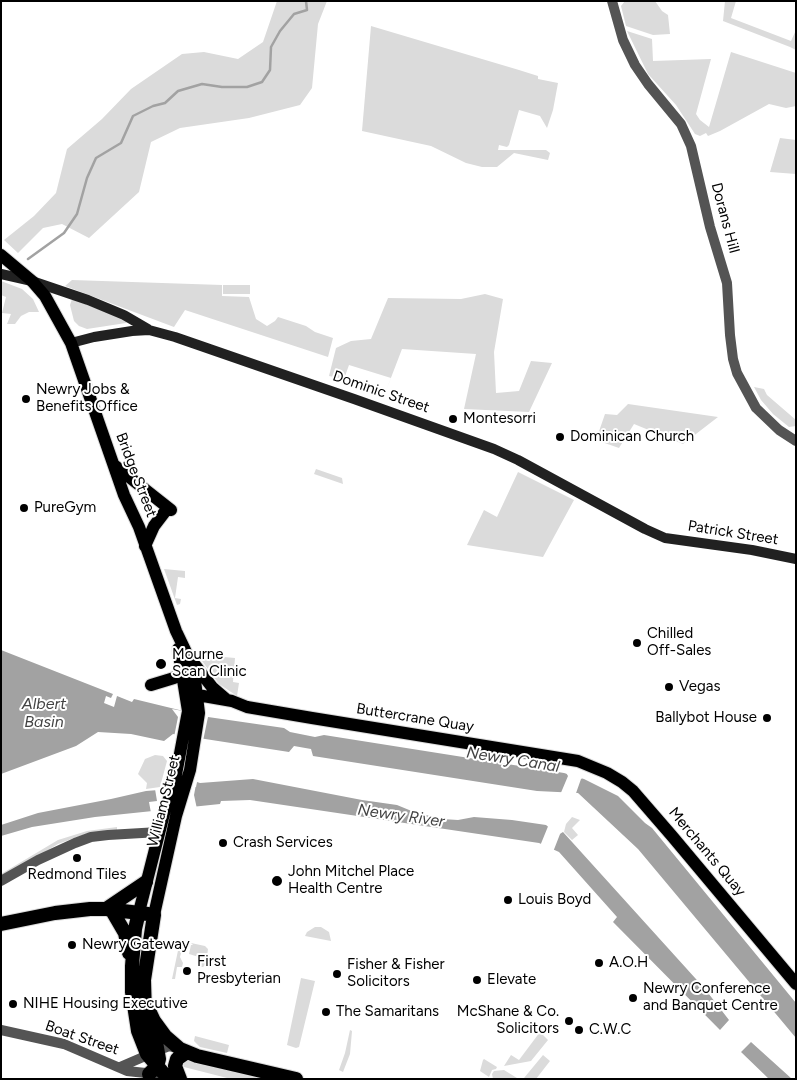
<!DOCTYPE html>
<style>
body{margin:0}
#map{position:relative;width:797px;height:1080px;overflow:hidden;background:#fff;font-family:Figtree,sans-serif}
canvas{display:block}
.frame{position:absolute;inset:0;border:2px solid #000;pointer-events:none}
</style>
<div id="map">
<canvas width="797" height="1080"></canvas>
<div class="frame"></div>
</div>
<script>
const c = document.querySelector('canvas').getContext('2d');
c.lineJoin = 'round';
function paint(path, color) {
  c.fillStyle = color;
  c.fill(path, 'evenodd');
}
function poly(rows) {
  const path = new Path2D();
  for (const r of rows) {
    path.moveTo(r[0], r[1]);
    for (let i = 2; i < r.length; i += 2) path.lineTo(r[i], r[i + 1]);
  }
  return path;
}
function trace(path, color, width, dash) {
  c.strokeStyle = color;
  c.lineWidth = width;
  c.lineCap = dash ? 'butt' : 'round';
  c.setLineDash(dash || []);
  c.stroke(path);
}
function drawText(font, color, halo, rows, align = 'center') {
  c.font = font + ' Figtree,sans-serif';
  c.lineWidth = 4;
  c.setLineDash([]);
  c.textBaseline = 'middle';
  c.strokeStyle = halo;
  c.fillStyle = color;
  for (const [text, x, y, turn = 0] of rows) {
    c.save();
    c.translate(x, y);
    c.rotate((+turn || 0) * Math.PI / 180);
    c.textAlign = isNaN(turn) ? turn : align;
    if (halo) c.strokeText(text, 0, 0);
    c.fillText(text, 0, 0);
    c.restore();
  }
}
const green = poly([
 [277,1,327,1,318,24,312,88,300,105,249,118,180,128,151,142,139,192,89,238,62,224,43,228,18,253,4,240,34,216,56,193,67,149,102,119,131,89,182,54,204,52,238,59,263,42],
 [625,1,655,1,662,11,668,15,670,34,653,35,626,26,621,6],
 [725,1,736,1,731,18,791,41,796,30,796,50,790,47,723,21],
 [371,26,519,70,538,76,538,79,558,83,553,110,547,128,540,116,519,110,509,145,507,147,499,145,498,150,546,150,550,153,548,160,514,153,497,167,482,167,466,163,431,146,362,131],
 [627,31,652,39,653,61,711,59,696,114,700,120,709,127,731,52,796,73,796,106,786,108,769,104,720,131,708,136,706,133,700,136,695,134,676,105,648,74],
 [780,138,796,140,796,174,770,172],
 [72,280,222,285,222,296,249,297,256,319,267,326,275,321,278,317,306,326,315,332,333,338,328,357,185,310,174,327,65,286],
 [1,281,22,289,33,299,39,312,29,312,21,316,15,324,7,324,11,314,2,313,6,297,1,295],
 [223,285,250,285,250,294,223,294],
 [485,294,503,299,494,352,496,393,519,391,531,361,552,363,529,412,464,409,476,354,402,349,384,396,391,378,349,365,344,379,329,376,336,348,351,341,371,339,388,298,461,299],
 [72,299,129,321,126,323,87,329,79,326,74,321,70,305],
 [754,387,764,389,767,395,796,420,796,426,789,427,773,414,761,400],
 [628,404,718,417,683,444,634,424,619,448,596,440,605,414,617,415],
 [316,469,342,478,343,484,314,474],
 [518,472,574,500,543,557,467,545,484,510,497,517],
 [164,569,185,571,185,578,178,577,175,598,181,599,180,604,177,605],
 [213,656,235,658,233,682,239,683,237,696,219,684,202,661],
 [155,755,163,756,167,761,160,787,146,789,147,783,138,774,145,759],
 [572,817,580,820,572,828,578,835,572,840,564,832,566,824],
 [117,827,117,830,88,833,58,844,1,878,1,874,58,840,87,831],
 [315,927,321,927,329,932,331,941,305,936,307,932],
 [180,941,184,942,180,957,183,963,182,967,177,967,175,979,172,979],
 [191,943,205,946,208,949,206,964,203,967,198,967,199,957,189,954,191,945,193,945],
 [301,978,315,981,299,1047,296,1048,287,1045],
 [350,1030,352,1031,350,1054,343,1072,339,1070,345,1053],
 [540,1032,548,1040,531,1061,504,1066,511,1055,519,1060],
 [195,1036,229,1045,227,1053,200,1047,194,1041],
 [543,1055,550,1061,536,1079,524,1078],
 [188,1057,271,1079,231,1079,184,1067,183,1062],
 [484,1059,497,1067,496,1069,492,1070,489,1077,480,1071,483,1060],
 [504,1070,517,1078,493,1079,492,1074,494,1071]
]);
const water = poly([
 [1,650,113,694,111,698,106,696,104,703,114,707,117,696,132,702,134,699,208,717,284,728,290,732,315,737,324,735,564,773,584,779,618,796,645,823,652,828,796,1003,796,1038,638,849,578,793,537,791,313,756,311,749,294,746,289,752,173,734,164,741,131,734,98,732,76,746,1,774],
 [253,779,362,800,397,805,414,812,442,819,458,820,474,817,512,820,546,825,558,835,563,832,705,989,729,1020,720,1030,613,922,617,917,559,852,539,843,250,800,221,801,220,804,95,817,32,827,1,836,1,825,38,813,111,799,146,791,196,787,197,782,200,783],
 [751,1042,792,1079,769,1079,741,1052]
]);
const pier = poly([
 [172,709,216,717,208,717,203,741,174,737,178,717],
 [565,771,585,776,581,779,575,796,560,795,568,776],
 [197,779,194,795,197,809,151,813,149,802,157,801,155,789,194,785],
 [549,824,558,832,562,829,553,852,540,846]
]);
const stream = poly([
 [28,259,64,233,77,214,87,178,96,158,121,143,133,116,153,106,165,103,178,91,202,84,222,87,247,87,262,82,270,70,271,47,280,31,294,14,307,10,306,1]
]);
const tertiary = poly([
 [612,1,623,40,635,65,648,84,681,124,691,146,710,227,727,283,730,335,733,359,737,373,756,408,779,430,796,441],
 [1,881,38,860,75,843,91,837,108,835,159,832],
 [1,1030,64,1044,127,1071,155,1074],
 [120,1067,164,1048,169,1046,180,1049]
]);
const secondary = poly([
 [1,274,32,281,88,300,124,315,148,329],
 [71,343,94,337,132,331,149,330,175,337,354,399,494,449,518,460,645,529,665,538,752,550,796,559]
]);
const primary = poly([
 [1,255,32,281,45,296,71,343,124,495,139,527,176,631,187,654,195,680,199,713,190,770,176,816,154,915],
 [114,465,171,510],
 [145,546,154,526,167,509],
 [191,662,195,665,212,687,227,700],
 [151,685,174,678,182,671],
 [186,693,232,701,247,707,312,718,578,761,607,773,622,782,633,791,672,836,796,984],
 [139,912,164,814,175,780,188,711,178,649]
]);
const trunk = poly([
 [106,909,146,882],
 [111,909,125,933,129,953],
 [139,912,135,929,132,966,132,992,138,1031,147,1054,165,1075,176,1079],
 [1,924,55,913,90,909,106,909,148,914],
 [146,1004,154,1021,165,1036,180,1049,197,1056,296,1079],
 [149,1074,157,1066,159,1059,156,1042,146,1025,145,1014,144,980,154,915],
 [180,1079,175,1066,177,1059,187,1052]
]);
const markers = [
 [26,399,5,"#000"],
 [453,419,5,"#000"],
 [560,437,5,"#000"],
 [24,508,5,"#000"],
 [637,643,5,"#000"],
 [161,664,6,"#000"],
 [669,687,5,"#000"],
 [767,718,5,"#000"],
 [223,843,5,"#000"],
 [77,858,5,"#000"],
 [277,881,6,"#000"],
 [508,900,5,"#000"],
 [72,945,5,"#000"],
 [599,963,5,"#000"],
 [187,971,5,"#000"],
 [337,974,5,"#000"],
 [477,980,5,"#000"],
 [633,998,5,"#000"],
 [13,1004,5,"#000"],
 [326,1012,5,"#000"],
 [569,1021,5,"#000"],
 [579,1030,5,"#000"]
];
const streetNames = [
 ["Dorans Hill",725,218,75],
 ["Dominic Street",381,392,19],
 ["Bridge Street",136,475,69],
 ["Patrick Street",733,533,9],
 ["Buttercrane Quay",415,718,9],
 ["William Street",164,801,-76],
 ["Merchants Quay",707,852,50],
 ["Boat Street",82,1038,19]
];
const poiNames = [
 ["Newry Jobs &",36,390],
 ["Benefits Office",36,407],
 ["Montesorri",463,419],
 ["Dominican Church",570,437],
 ["PureGym",34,508],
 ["Chilled",647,634],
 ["Off-Sales",647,651],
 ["Mourne",172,655],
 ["Scan Clinic",172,672],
 ["Vegas",679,687],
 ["Ballybot House",757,718,"right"],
 ["Crash Services",233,843],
 ["John Mitchel Place",288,872],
 ["Health Centre",288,889],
 ["Redmond Tiles",77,875,"center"],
 ["Louis Boyd",518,900],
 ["Newry Gateway",82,945],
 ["First",197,962],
 ["Presbyterian",197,979],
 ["A.O.H",609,963],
 ["Fisher & Fisher",347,965],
 ["Solicitors",347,982],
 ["Elevate",487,980],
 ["Newry Conference",643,989],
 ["and Banquet Centre",643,1006],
 ["NIHE Housing Executive",23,1004],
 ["The Samaritans",336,1012],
 ["McShane & Co.",559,1012,"right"],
 ["Solicitors",559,1029,"right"],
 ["C.W.C",589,1030]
];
const waterNames = [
 ["Albert",44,704],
 ["Basin",44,722],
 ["Newry Canal",513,760,9],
 ["Newry River",401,816,8]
];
paint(green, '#dbdbdb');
paint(water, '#a2a2a2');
paint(pier, '#fff');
trace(stream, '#a2a2a2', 2.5);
trace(primary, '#dbdbdb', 14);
trace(trunk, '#dbdbdb', 16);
trace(tertiary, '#545454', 10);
trace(secondary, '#212121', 10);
trace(primary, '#000', 12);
trace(trunk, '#000', 14);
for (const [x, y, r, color] of markers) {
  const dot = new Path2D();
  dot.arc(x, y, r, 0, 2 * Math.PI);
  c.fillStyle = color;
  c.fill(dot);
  trace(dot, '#fff', 2);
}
drawText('15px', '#000', '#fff', streetNames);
drawText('15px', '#000', '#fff', poiNames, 'left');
drawText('italic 16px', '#434343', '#fff', waterNames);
</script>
